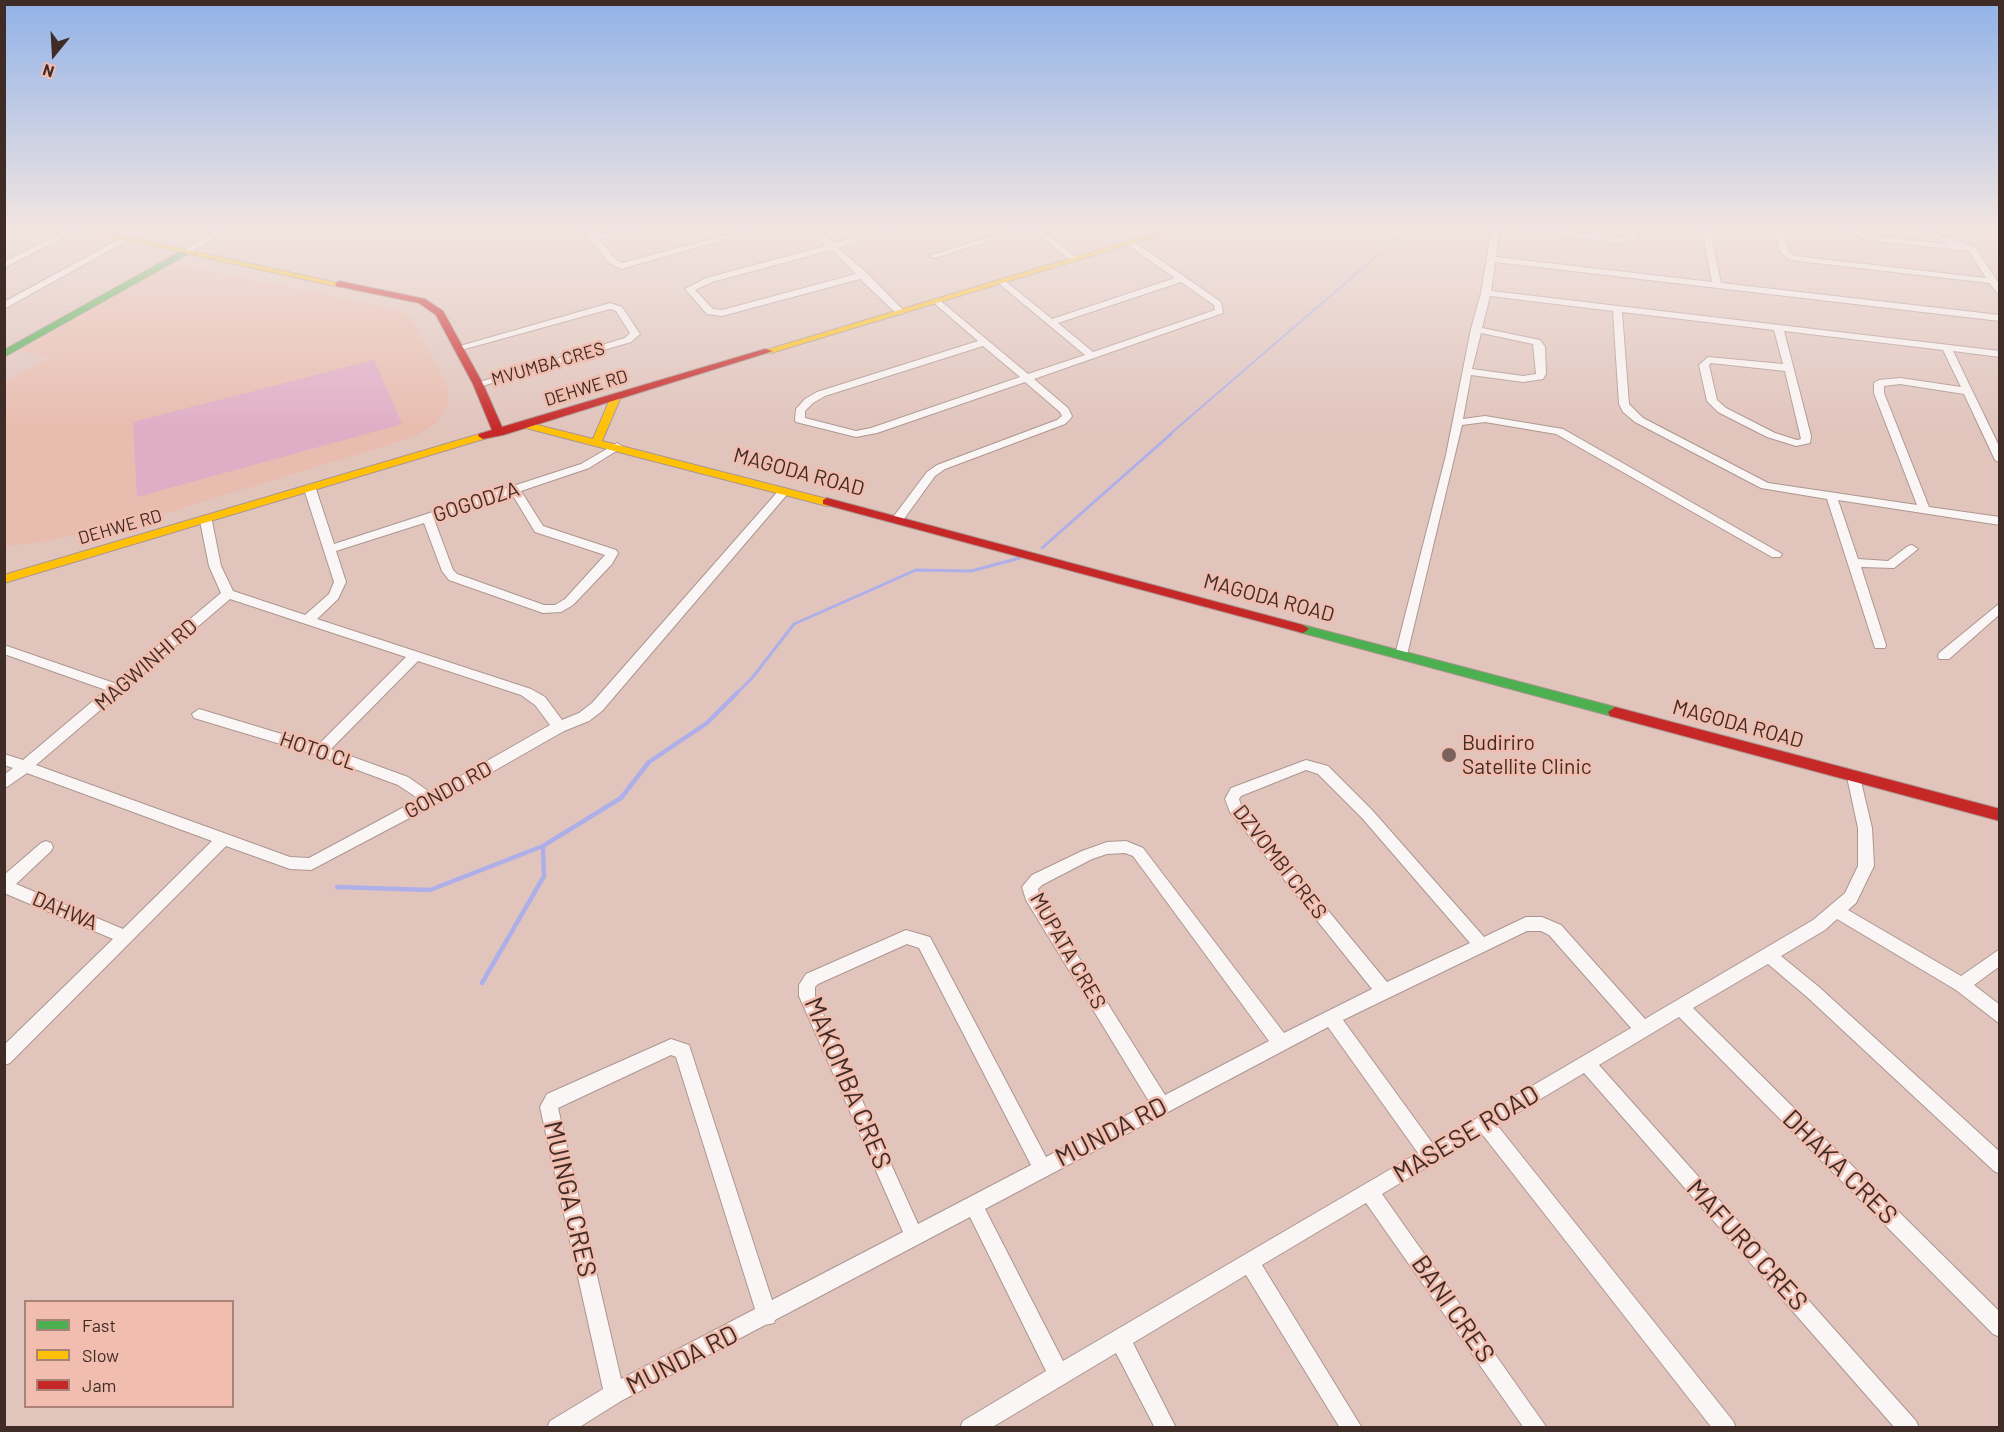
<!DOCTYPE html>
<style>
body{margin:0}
#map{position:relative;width:2004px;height:1432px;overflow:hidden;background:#e1c5bd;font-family:Barlow,sans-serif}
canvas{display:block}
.frame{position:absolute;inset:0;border:6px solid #402c26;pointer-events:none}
.legend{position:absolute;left:24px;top:1300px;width:210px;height:108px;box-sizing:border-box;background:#f0bdae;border:2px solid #aa8378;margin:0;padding:8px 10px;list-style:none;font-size:18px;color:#402c26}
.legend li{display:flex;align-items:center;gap:12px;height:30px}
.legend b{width:30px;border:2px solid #aa8378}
.north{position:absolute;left:24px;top:24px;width:60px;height:60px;-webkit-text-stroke:4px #f0bdae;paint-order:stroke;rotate:198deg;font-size:16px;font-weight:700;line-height:24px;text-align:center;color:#402c26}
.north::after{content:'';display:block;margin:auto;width:21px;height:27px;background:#402c26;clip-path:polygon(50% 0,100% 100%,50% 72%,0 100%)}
</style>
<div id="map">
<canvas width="2004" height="1432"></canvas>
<div class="frame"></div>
<ul class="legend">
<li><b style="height:8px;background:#4caf50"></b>Fast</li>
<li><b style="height:8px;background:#ffc107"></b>Slow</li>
<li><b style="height:8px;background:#c62828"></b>Jam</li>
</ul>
<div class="north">N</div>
</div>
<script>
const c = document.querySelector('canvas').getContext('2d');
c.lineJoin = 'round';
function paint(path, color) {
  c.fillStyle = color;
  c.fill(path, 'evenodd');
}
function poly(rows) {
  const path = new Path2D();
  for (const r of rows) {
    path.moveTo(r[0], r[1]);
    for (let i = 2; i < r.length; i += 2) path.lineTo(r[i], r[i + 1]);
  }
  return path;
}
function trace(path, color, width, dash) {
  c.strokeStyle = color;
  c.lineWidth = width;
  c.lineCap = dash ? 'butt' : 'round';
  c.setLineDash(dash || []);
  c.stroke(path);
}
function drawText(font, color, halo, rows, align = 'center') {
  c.font = font + ' Barlow,sans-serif';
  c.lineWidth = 5;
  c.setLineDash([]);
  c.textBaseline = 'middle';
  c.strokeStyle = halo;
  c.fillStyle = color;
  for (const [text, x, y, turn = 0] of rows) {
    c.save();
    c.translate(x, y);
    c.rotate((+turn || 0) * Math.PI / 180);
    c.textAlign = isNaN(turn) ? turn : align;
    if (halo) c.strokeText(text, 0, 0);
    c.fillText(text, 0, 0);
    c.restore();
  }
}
const built = poly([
 [172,263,395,309,409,316,417,327,449,391,448,405,435,424,414,437,128,525,34,543,5,546,4,383,49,357,21,350]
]);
const green = poly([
 [374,360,402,424,137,497,133,422]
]);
const streamFar2 = poly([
 [1169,435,1408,229]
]);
const streamFar1 = poly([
 [1042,548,1171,434],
 [735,695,752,678,794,624,916,570,971,571,1020,558]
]);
const stream = poly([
 [337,887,430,890,543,846,621,798,649,762,707,723,737,693],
 [482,983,544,876,543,846]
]);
const street = poly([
 [4,229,10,229,4,232,4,229],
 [69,229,80,229,4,268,4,262,69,229],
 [217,229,227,229,188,254,181,252,217,229],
 [582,229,590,229,596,236,622,229,636,229,600,240,615,259,622,263,748,229,762,229,621,269,609,263,582,229],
 [810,229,819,229,834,243,887,229,901,229,838,248,867,273,903,310,903,314,897,314,860,279,722,316,707,314,685,289,706,278,826,246,810,229],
 [831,250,856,274,722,310,713,309,695,290,712,282,831,250],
 [1015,229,1028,229,935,258,928,256,1015,229],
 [1031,229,1040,229,1080,260,1073,262,1031,229],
 [1494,229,1503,229,1499,234,1496,257,1712,282,1702,229,1710,229,1721,283,2000,315,2000,321,1495,262,1491,291,2000,351,2000,357,1953,351,2000,448,2000,463,1995,460,1964,394,1900,384,1884,386,1884,393,1929,507,2000,517,2000,525,1838,500,1858,559,1888,561,1908,546,1912,545,1918,549,1894,568,1861,567,1886,645,1885,648,1875,648,1827,499,1761,488,1635,422,1623,412,1619,404,1613,311,1490,296,1482,328,1540,340,1545,347,1546,374,1543,379,1523,382,1471,375,1463,419,1485,416,1563,429,1782,554,1780,557,1772,557,1556,434,1485,422,1462,425,1407,655,1406,658,1396,658,1395,655,1446,455,1471,329,1481,293,1491,233,1494,229],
 [1622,312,1774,330,1783,364,1708,357,1699,365,1707,401,1718,412,1767,437,1796,446,1810,443,1811,436,1784,331,1943,350,1961,387,1900,378,1879,380,1874,383,1874,393,1917,505,1768,483,1643,418,1629,404,1622,312],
 [1481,333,1533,344,1536,374,1523,376,1472,369,1481,333],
 [1711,363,1785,371,1801,439,1797,440,1775,433,1726,408,1717,400,1709,365,1711,363],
 [1526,229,1551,229,1617,237,1629,236,1632,229,1640,229,1638,236,1634,240,1617,243,1530,232,1526,229],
 [1773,229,1781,229,1789,252,1795,256,1986,278,1969,251,1865,240,1843,229,1854,229,1867,235,1950,244,1913,229,1925,229,1975,247,2000,285,2000,296,1989,283,1790,260,1781,253,1773,229],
 [123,237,130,239,4,309,4,302,123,237],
 [1127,241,1133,241,1221,302,1223,313,1034,379,1068,408,1072,416,1071,418,1065,424,945,469,935,476,901,523,893,523,891,520,927,472,937,465,1057,420,1062,416,1060,412,1025,382,877,433,856,437,796,422,795,420,796,409,805,399,817,392,978,341,934,303,932,301,937,298,1028,374,1085,355,997,282,1004,280,1052,319,1175,278,1127,245,1127,241],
 [1181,282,1214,305,1215,310,1093,352,1058,323,1181,282],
 [983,346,1020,377,871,428,856,431,805,418,805,411,813,403,825,396,983,346],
 [610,303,622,307,640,334,631,342,482,386,478,387,473,384,625,338,630,333,616,311,610,309,461,350,453,348,610,303],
 [617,443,622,446,621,448,589,468,521,491,543,526,616,550,618,553,612,564,573,605,561,612,543,613,449,580,442,571,424,523,336,551,346,582,338,599,317,619,531,689,545,697,562,720,579,713,592,703,780,489,784,488,790,491,602,711,589,721,564,731,436,804,311,870,290,869,226,846,10,1063,4,1065,4,1045,113,939,4,893,4,875,41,843,46,841,51,843,53,847,51,851,16,884,123,929,212,841,27,773,4,789,4,775,13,768,4,765,4,754,23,760,106,690,4,654,4,645,114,683,221,593,209,566,200,521,202,518,206,517,212,521,221,566,233,591,305,615,329,594,334,582,304,489,306,487,310,486,316,489,334,544,581,464,617,443],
 [512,494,535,532,605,555,565,599,555,605,544,605,457,574,453,570,434,519,512,494],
 [230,599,406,657,318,745,199,709,192,714,194,718,317,755,398,785,419,799,309,858,290,857,36,765,230,599],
 [418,661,521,695,535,705,550,725,431,793,408,777,331,749,418,661],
 [2000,603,2000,614,1949,659,1939,659,1938,656,1939,653,2000,603],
 [1306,760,1328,766,1372,810,1484,937,1526,917,1542,917,1561,925,1645,1019,1813,920,1845,893,1858,866,1858,828,1847,777,1849,773,1854,771,1859,773,1872,828,1874,866,1856,903,1848,910,1961,976,2000,949,2000,966,1974,985,2000,1005,2000,1024,1956,990,1837,919,1825,930,1781,956,1819,987,2000,1152,2000,1174,1994,1171,1807,997,1768,964,1693,1008,2000,1312,2000,1337,1993,1334,1679,1017,1599,1065,1916,1421,1919,1428,1895,1428,1584,1073,1497,1125,1733,1421,1736,1428,1712,1428,1482,1134,1382,1194,1547,1428,1524,1428,1366,1203,1262,1265,1362,1428,1340,1428,1246,1275,1133,1343,1176,1428,1155,1428,1116,1353,991,1428,960,1428,963,1421,1046,1371,970,1217,775,1320,774,1323,765,1325,621,1401,578,1428,547,1428,550,1421,603,1389,540,1107,547,1094,671,1039,689,1045,772,1300,903,1232,799,996,799,985,806,974,906,930,930,937,1046,1157,1150,1103,1026,900,1022,887,1032,875,1082,851,1107,842,1126,841,1143,848,1284,1033,1372,989,1230,812,1225,799,1231,788,1306,760],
 [1306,770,1318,774,1362,818,1470,943,1387,982,1241,805,1239,799,1241,796,1306,770],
 [1125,853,1133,856,1269,1041,1165,1095,1039,894,1038,889,1042,885,1092,859,1107,854,1125,853],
 [1527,931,1541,931,1549,935,1631,1028,1433,1144,1343,1020,1527,931],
 [907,944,919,948,1031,1165,918,1224,815,996,815,987,818,984,907,944],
 [1328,1027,1418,1153,1063,1361,985,1209,1328,1027],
 [671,1055,676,1057,755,1309,621,1379,558,1108,671,1055]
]);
const fast = poly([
 [185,249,189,252,188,254,4,357,4,350,185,249],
 [1303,625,1615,707,1622,712,1615,717,1299,632,1297,629,1299,626,1303,625]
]);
const slow = poly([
 [76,229,92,229,343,284,339,287,76,229],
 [1168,229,1181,229,771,353,763,351,1168,229],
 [615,396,620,399,602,441,831,500,833,502,827,506,522,427,521,425,526,422,593,439,610,399,615,396],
 [483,433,488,436,487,438,4,583,4,575,483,433]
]);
const jam = poly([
 [339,281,425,299,443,311,483,384,502,427,765,349,773,351,503,435,483,439,478,436,479,434,492,430,473,384,436,315,419,303,336,286,335,284,339,281],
 [827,498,1303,625,1309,629,1303,633,823,504,823,500,827,498],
 [1615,707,2000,809,2000,821,1610,716,1608,712,1615,707]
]);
const markers = [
 [1449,755,8,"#78625b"]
];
const farStreetnames = [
 ["MVUMBA CRES",548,364,-16],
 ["DEHWE RD",586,388,-17],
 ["DEHWE RD",120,527,-16]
];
const streetNames = [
 ["MAGODA ROAD",799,472,15],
 ["GOGODZA",476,502,-18],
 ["MAGODA ROAD",1269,598,15],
 ["MAGWINHI RD",146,665,-41],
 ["MAGODA ROAD",1738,724,15],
 ["HOTO CL",318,751,19],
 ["GONDO RD",448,790,-29],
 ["DZVOMBI CRES",1280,862,52],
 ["DAHWA",65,911,23],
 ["MUPATA CRES",1068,951,60]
];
const poiNames = [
 ["Budiriro",1462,743],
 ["Satellite Clinic",1462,767]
];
const nearStreetnames = [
 ["MAKOMBA CRES",848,1083,67],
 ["MUNDA RD",1111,1132,-27],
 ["MASESE ROAD",1466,1134,-31],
 ["DHAKA CRES",1840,1167,45],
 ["MUINGA CRES",570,1199,77],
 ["MAFURO CRES",1747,1245,48],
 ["BANI CRES",1453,1309,55],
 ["MUNDA RD",682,1360,-27]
];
paint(built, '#e8bcaf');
paint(green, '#e0adc6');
trace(streamFar2, '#aeafe9', 2);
trace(streamFar1, '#aeafe9', 3);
trace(stream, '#aeafe9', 4.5);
trace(street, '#ac9690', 2);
trace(fast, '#ac9690', 2);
trace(slow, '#ac9690', 2);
trace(jam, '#ac9690', 2);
paint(street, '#faf6f5');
paint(fast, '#4caf50');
paint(slow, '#ffc107');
paint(jam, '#c62828');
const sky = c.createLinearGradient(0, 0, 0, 430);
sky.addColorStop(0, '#91b2e8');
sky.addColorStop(0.53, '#f2e5e1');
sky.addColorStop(1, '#f2e5e100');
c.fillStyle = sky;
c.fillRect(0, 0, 2004, 430);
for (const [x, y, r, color] of markers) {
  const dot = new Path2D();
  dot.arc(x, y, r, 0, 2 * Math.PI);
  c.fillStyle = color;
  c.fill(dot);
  trace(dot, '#f0bdae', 2);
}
drawText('18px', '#402c26', '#f0bdae', farStreetnames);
drawText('21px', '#402c26', '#f0bdae', streetNames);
drawText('21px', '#402c26', '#f0bdae', poiNames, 'left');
drawText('26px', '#402c26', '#f0bdae', nearStreetnames);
</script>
